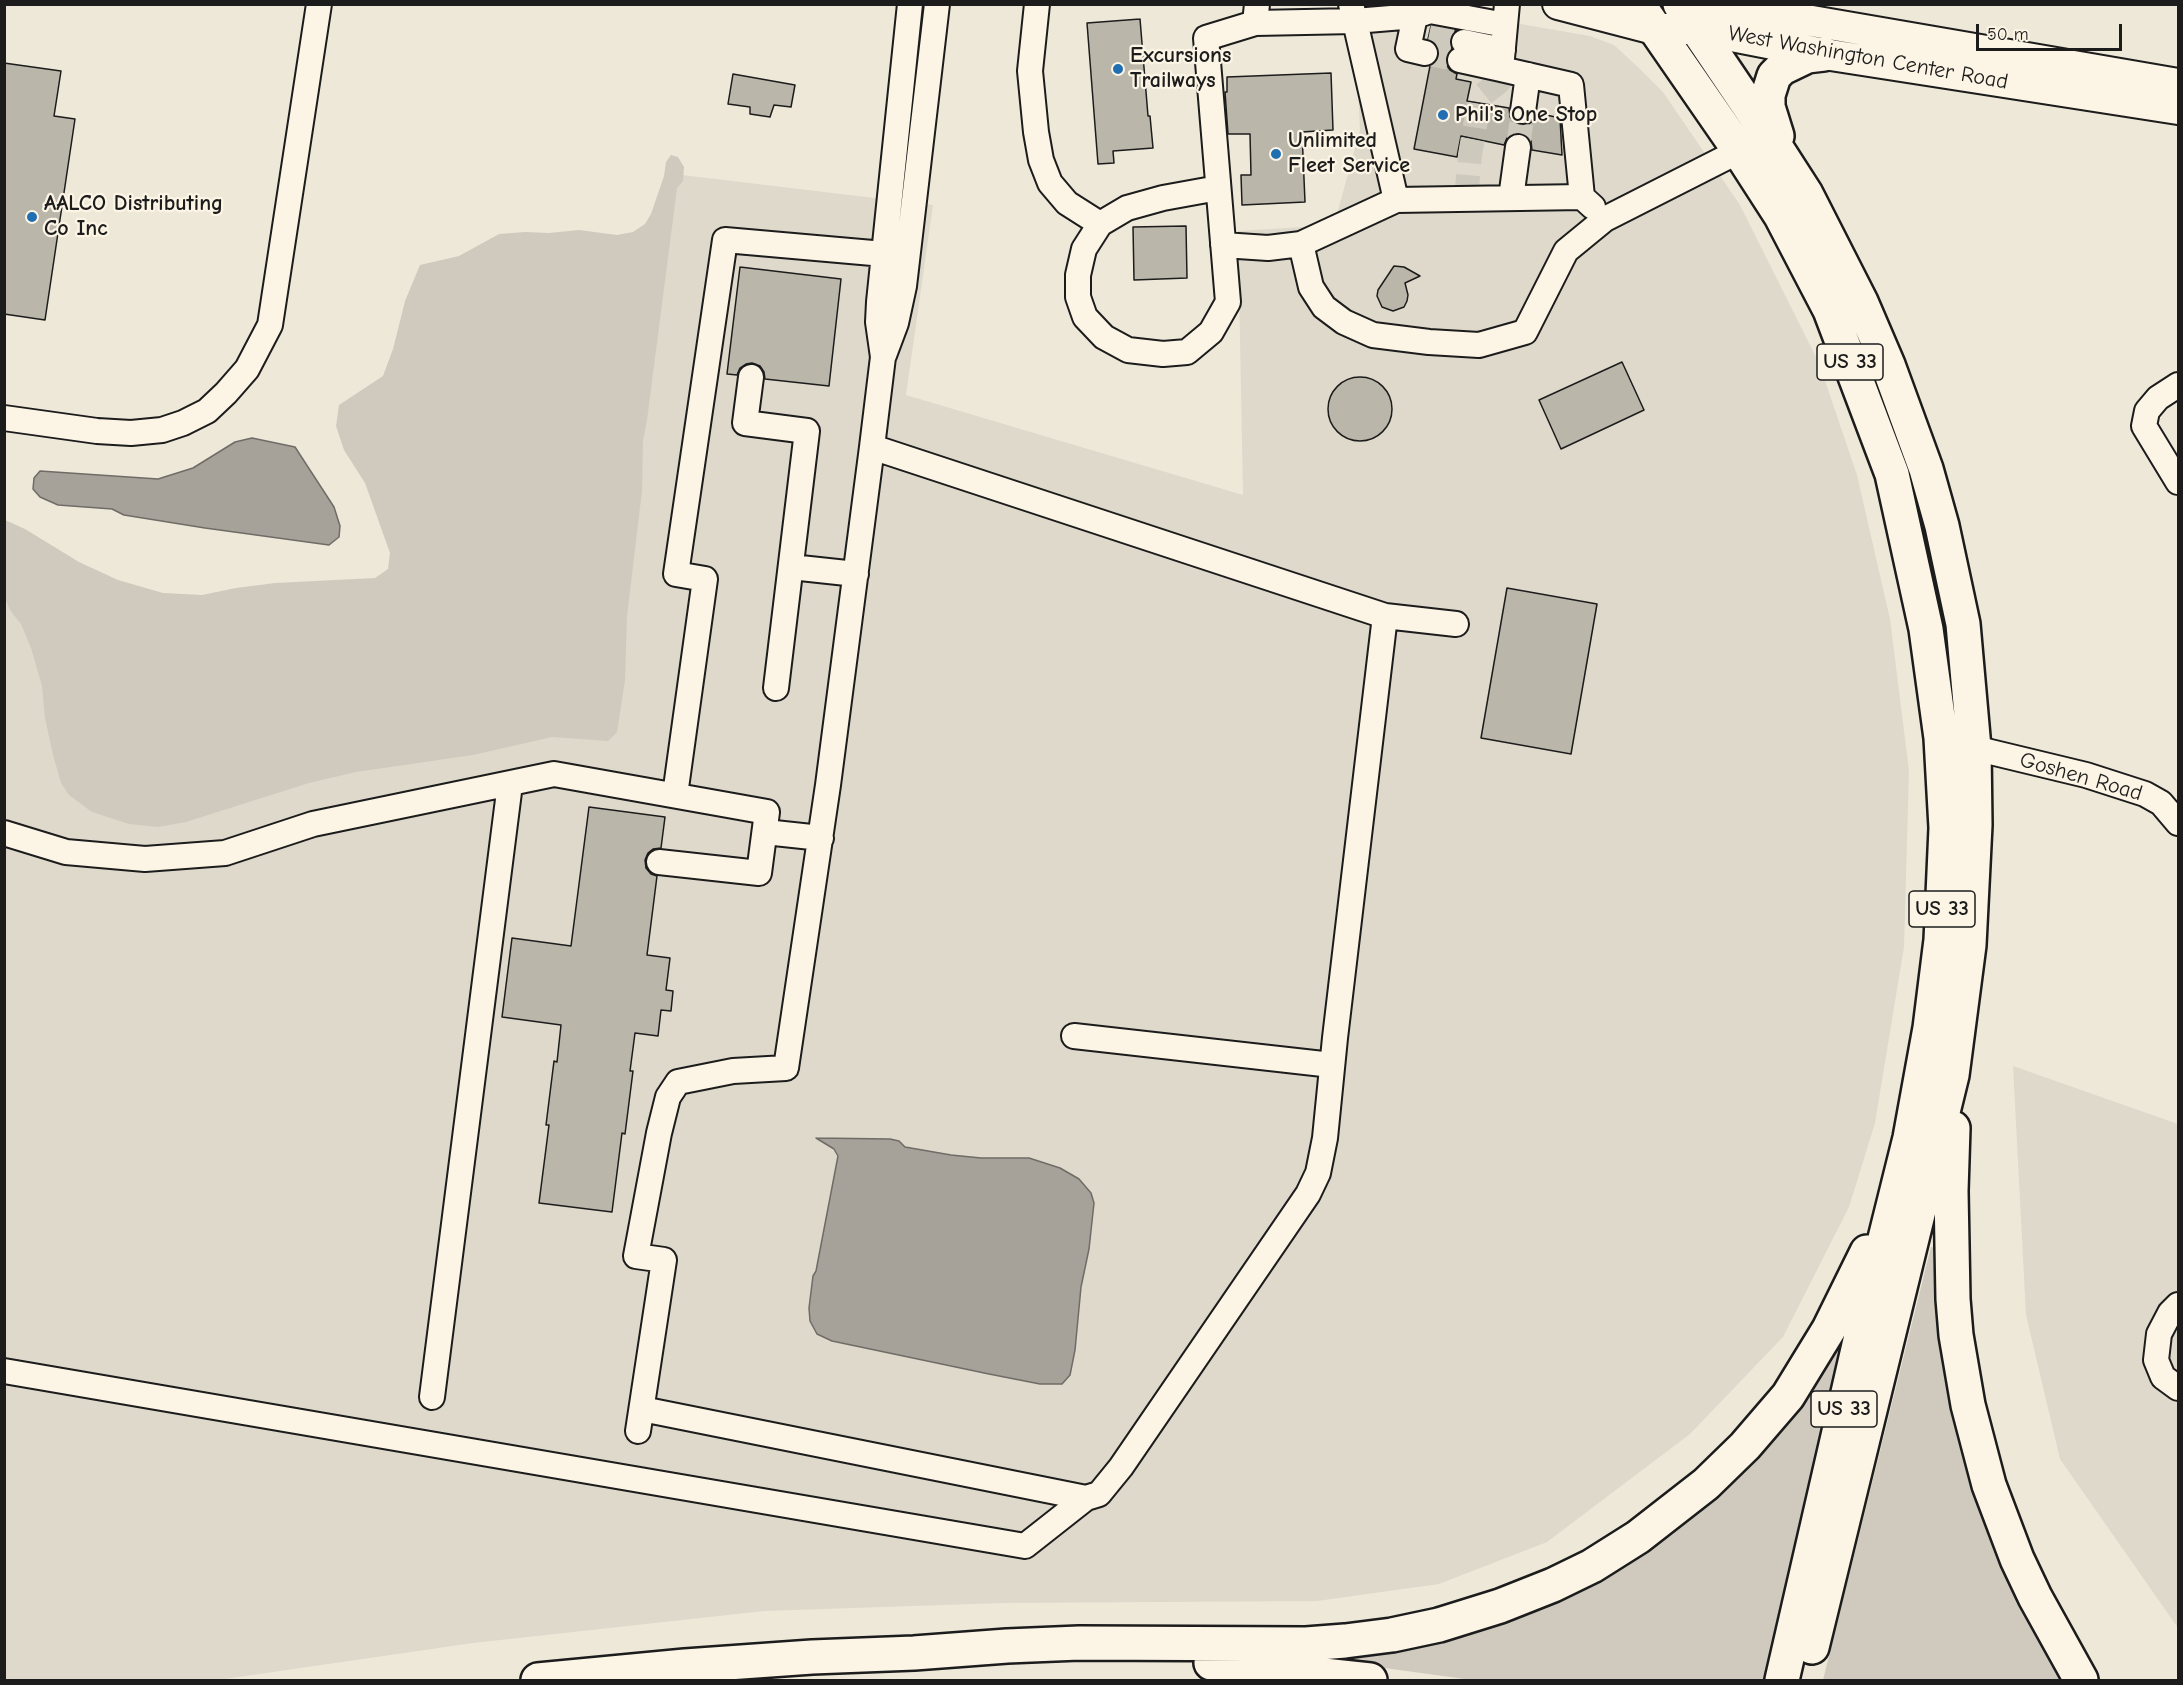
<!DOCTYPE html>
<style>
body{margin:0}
#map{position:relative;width:2183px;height:1685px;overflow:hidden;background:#eee8d9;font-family:"Comic Neue",sans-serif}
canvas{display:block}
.frame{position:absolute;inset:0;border:6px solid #1c1c1c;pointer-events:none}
.scale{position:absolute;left:1976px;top:24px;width:146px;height:27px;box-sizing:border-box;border:3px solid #1c1c1c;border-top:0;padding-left:8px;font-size:18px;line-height:21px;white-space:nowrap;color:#1c1c1c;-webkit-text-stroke:4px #fcf5e5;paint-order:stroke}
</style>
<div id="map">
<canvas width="2183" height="1685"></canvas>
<div class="frame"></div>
<div class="scale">50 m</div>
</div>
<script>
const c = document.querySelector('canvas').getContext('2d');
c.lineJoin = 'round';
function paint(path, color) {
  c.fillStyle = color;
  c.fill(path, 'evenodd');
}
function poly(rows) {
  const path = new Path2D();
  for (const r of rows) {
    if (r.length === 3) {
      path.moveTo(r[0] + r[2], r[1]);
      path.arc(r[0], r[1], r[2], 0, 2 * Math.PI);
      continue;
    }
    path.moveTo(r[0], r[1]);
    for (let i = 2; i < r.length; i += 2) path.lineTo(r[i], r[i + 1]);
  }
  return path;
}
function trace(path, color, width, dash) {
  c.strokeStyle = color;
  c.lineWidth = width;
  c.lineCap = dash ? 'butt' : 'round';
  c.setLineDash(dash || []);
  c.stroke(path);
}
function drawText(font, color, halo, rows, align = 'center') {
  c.font = font + ' "Comic Neue",sans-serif';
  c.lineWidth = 4.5;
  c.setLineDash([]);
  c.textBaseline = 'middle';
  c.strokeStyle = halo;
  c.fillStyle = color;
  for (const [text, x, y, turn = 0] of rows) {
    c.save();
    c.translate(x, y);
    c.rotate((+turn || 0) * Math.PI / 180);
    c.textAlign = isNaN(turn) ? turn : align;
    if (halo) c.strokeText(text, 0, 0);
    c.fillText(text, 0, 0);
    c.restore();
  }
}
const built = poly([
 [1354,5,1410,5,1590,36,1614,45,1639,68,1663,92,1740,205,1819,363,1857,475,1890,619,1909,771,1904,947,1875,1123,1849,1207,1783,1337,1690,1434,1547,1542,1439,1584,1317,1601,1004,1603,764,1611,473,1643,218,1680,5,1680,4,563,595,721,674,174,933,205,906,395,1243,495,1238,231,1334,225,1360,130],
 [2013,1066,2178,1124,2178,1628,2060,1459,2026,1315]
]);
const green = poly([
 [671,155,678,157,684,167,683,181,677,188,647,420,643,441,642,491,627,616,625,680,617,732,608,741,552,737,473,755,356,772,309,783,186,822,158,827,129,824,92,812,69,795,61,783,53,755,45,718,42,686,31,648,21,624,10,610,5,598,5,520,25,529,79,562,118,580,163,593,202,595,236,588,275,583,375,578,388,569,390,553,365,483,344,450,336,426,339,405,383,376,393,349,405,301,420,265,459,256,499,234,525,232,549,233,579,230,617,235,633,232,645,224,651,214,664,176,666,162],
 [1931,1247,1941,1249,1943,1302,2072,1680,1823,1680],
 [1840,1338,1844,1339,1771,1680,1472,1680,1319,1659,1571,1587]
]);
const water = poly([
 [252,438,295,447,334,507,340,526,339,537,329,545,205,528,124,515,112,509,58,505,40,497,33,489,34,478,40,471,158,479,193,468,235,442,252,438],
 [816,1138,890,1139,899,1141,905,1147,951,1155,981,1158,1029,1158,1060,1168,1079,1179,1091,1193,1094,1203,1089,1249,1081,1287,1075,1350,1070,1375,1062,1384,1040,1384,989,1374,832,1341,817,1334,810,1321,809,1308,813,1276,816,1271,838,1156,834,1149,816,1138]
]);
const building = poly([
 [1140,19,1148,116,1150,116,1153,148,1113,151,1114,163,1098,164,1087,23,1140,19],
 [1431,26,1456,30,1450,39,1452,49,1446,56,1446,64,1450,70,1457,74,1456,79,1471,82,1467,101,1509,108,1510,117,1514,122,1520,125,1529,124,1535,119,1537,113,1560,118,1562,155,1532,150,1531,141,1526,135,1519,133,1513,134,1507,138,1504,145,1461,136,1457,157,1414,149,1430,66,1436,62,1439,56,1438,48,1435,43,1428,39,1431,26],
 [4,63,61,71,54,116,75,119,45,320,4,314,4,63],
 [1331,73,1333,130,1302,132,1305,202,1242,205,1241,175,1251,175,1250,134,1228,134,1225,92,1227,92,1227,77,1331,73],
 [733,74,795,85,791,107,774,105,770,117,750,114,750,107,728,104,733,74],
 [1186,226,1187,278,1134,280,1133,227,1186,226],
 [1394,266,1404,267,1420,276,1405,283,1408,295,1407,301,1404,307,1393,311,1382,307,1377,296,1378,290,1394,266],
 [740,267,841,279,829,386,765,379,764,372,760,366,752,363,746,364,740,368,737,375,727,374,740,267],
 [1622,362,1644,410,1561,449,1539,400,1622,362],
 [1360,409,32],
 [1507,588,1597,604,1571,754,1481,738,1507,588],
 [589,807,665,817,661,848,653,849,648,853,645,860,646,868,651,874,657,876,647,955,670,958,666,990,673,991,671,1011,661,1010,658,1036,635,1033,630,1071,633,1071,625,1134,622,1133,612,1212,539,1203,549,1125,546,1125,554,1061,557,1062,561,1025,502,1017,512,938,571,946,589,807]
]);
const minorTunnel = poly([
 [1429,35,1464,42],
 [1425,53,1460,60],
 [1518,147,1523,111],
 [1466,199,1470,155,1480,97,1499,82,1501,69]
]);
const minor = poly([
 [1037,4,1030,71,1036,132,1041,160,1050,183,1067,203,1100,224,1084,249,1078,275,1078,297,1085,317,1104,337,1128,350,1163,354,1187,352,1211,332,1228,302,1206,38,1255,23,1257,4],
 [1351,4,1396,200,1582,197],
 [1507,4,1501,69,1571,85,1582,197,1593,207],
 [1415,16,1408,49,1425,53],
 [1255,23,1355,21,1415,16,1430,11,1505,25],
 [1464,42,1503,50],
 [1460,60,1501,69],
 [1523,111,1528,75],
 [1511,198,1518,147],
 [1100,224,1127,208,1163,198,1218,188],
 [1301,244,1311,287,1324,307,1344,322,1373,335,1429,342,1479,345,1525,332,1566,251,1605,219,1739,151],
 [1223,245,1268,248,1301,244,1396,200],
 [884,355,896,323,904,286,937,4],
 [751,377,745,423,807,431,776,688],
 [2178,385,2158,398,2147,411,2144,426,2178,482],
 [4,418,97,431,131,433,162,430,183,423,207,411,226,393,247,369,270,325,319,4],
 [872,447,1385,616,1456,624],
 [791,567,856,574],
 [1974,748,2086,775,2145,794,2161,803,2178,823],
 [675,795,705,579,676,574,725,240,884,254],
 [765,832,821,838],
 [4,833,66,852,145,859,225,853,313,824,554,774,767,812,759,873,659,862],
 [1074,1036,1332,1065],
 [2178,1305,2170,1313,2159,1334,2156,1360,2163,1377,2178,1388],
 [4,1371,1025,1546,1086,1498],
 [432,1397,510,784],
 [642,1409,1086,1498,1099,1494,1121,1467,1308,1194,1318,1173,1325,1138,1335,1038,1385,616],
 [638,1431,664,1260,636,1256,659,1133,668,1097,678,1082,733,1071,786,1068,828,785,872,447,883,357,878,322,879,302,910,4]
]);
const major = poly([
 [1558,4,1654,29,1696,29,1824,54,2178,109],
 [1713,4,2178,84]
]);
const highway = poly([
 [1638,4,1732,140,1781,216,1830,310,1892,474,1926,629,1941,738,1946,828,1941,940,1930,1028,1910,1138,1864,1323,1782,1680],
 [1680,4,1759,121,1806,194,1861,302,1888,365,1926,469,1942,526,1963,624,1974,748,1975,825,1969,945,1952,1075,1812,1647],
 [1777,136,1768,107,1768,95,1774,76,1782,68,1807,56,1824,54],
 [1953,1128,1951,1191,1953,1299,1956,1335,1968,1405,1989,1485,2017,1559,2035,1597,2081,1680],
 [1211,1663,1370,1680],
 [538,1680,685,1666,812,1657,914,1653,1007,1646,1079,1643,1306,1644,1345,1641,1392,1635,1439,1625,1500,1606,1553,1585,1592,1566,1638,1537,1706,1484,1745,1446,1788,1396,1829,1329,1867,1252]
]);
const markers = [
 [1118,69,6,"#1f6fb2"],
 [1443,115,6,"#1f6fb2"],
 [1276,154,6,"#1f6fb2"],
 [32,217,6,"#1f6fb2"]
];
const shields = [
 [1850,362,66],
 [1942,909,66],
 [1844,1409,66]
];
const shieldNames = [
 ["US 33",1850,362],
 ["US 33",1942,909],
 ["US 33",1844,1409]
];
const poiNames = [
 ["Excursions",1130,56],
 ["Trailways",1130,81],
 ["Phil's One Stop",1455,115],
 ["Unlimited",1288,141],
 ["Fleet Service",1288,166],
 ["AALCO Distributing",44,204],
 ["Co Inc",44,229]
];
const streetNames = [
 ["West Washington Center Road",1868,58,10],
 ["Goshen Road",2081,777,16]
];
paint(built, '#ded9cb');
paint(green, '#cfcabd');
paint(water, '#a7a299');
trace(water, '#6f6c67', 1.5);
paint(building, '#bab6aa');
trace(building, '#1c1c1c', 1.5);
trace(minorTunnel, '#cec9bd', 24, [24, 12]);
trace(minor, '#1c1c1c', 28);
trace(major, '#1c1c1c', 34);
trace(highway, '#1c1c1c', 38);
trace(minor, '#fcf5e5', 24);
trace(major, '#fcf5e5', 30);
trace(highway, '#fcf5e5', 33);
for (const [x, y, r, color] of markers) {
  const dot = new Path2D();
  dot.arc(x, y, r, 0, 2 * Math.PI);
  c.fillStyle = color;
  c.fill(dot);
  trace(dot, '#fcf5e5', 2);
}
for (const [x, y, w] of shields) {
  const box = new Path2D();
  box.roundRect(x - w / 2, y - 18, w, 36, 4.5);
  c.fillStyle = '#fcf5e5';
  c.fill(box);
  trace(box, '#1c1c1c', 1.5);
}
drawText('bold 21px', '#1c1c1c', null, shieldNames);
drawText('bold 22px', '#1c1c1c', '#fcf5e5', poiNames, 'left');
drawText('22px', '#1c1c1c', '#fcf5e5', streetNames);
</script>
